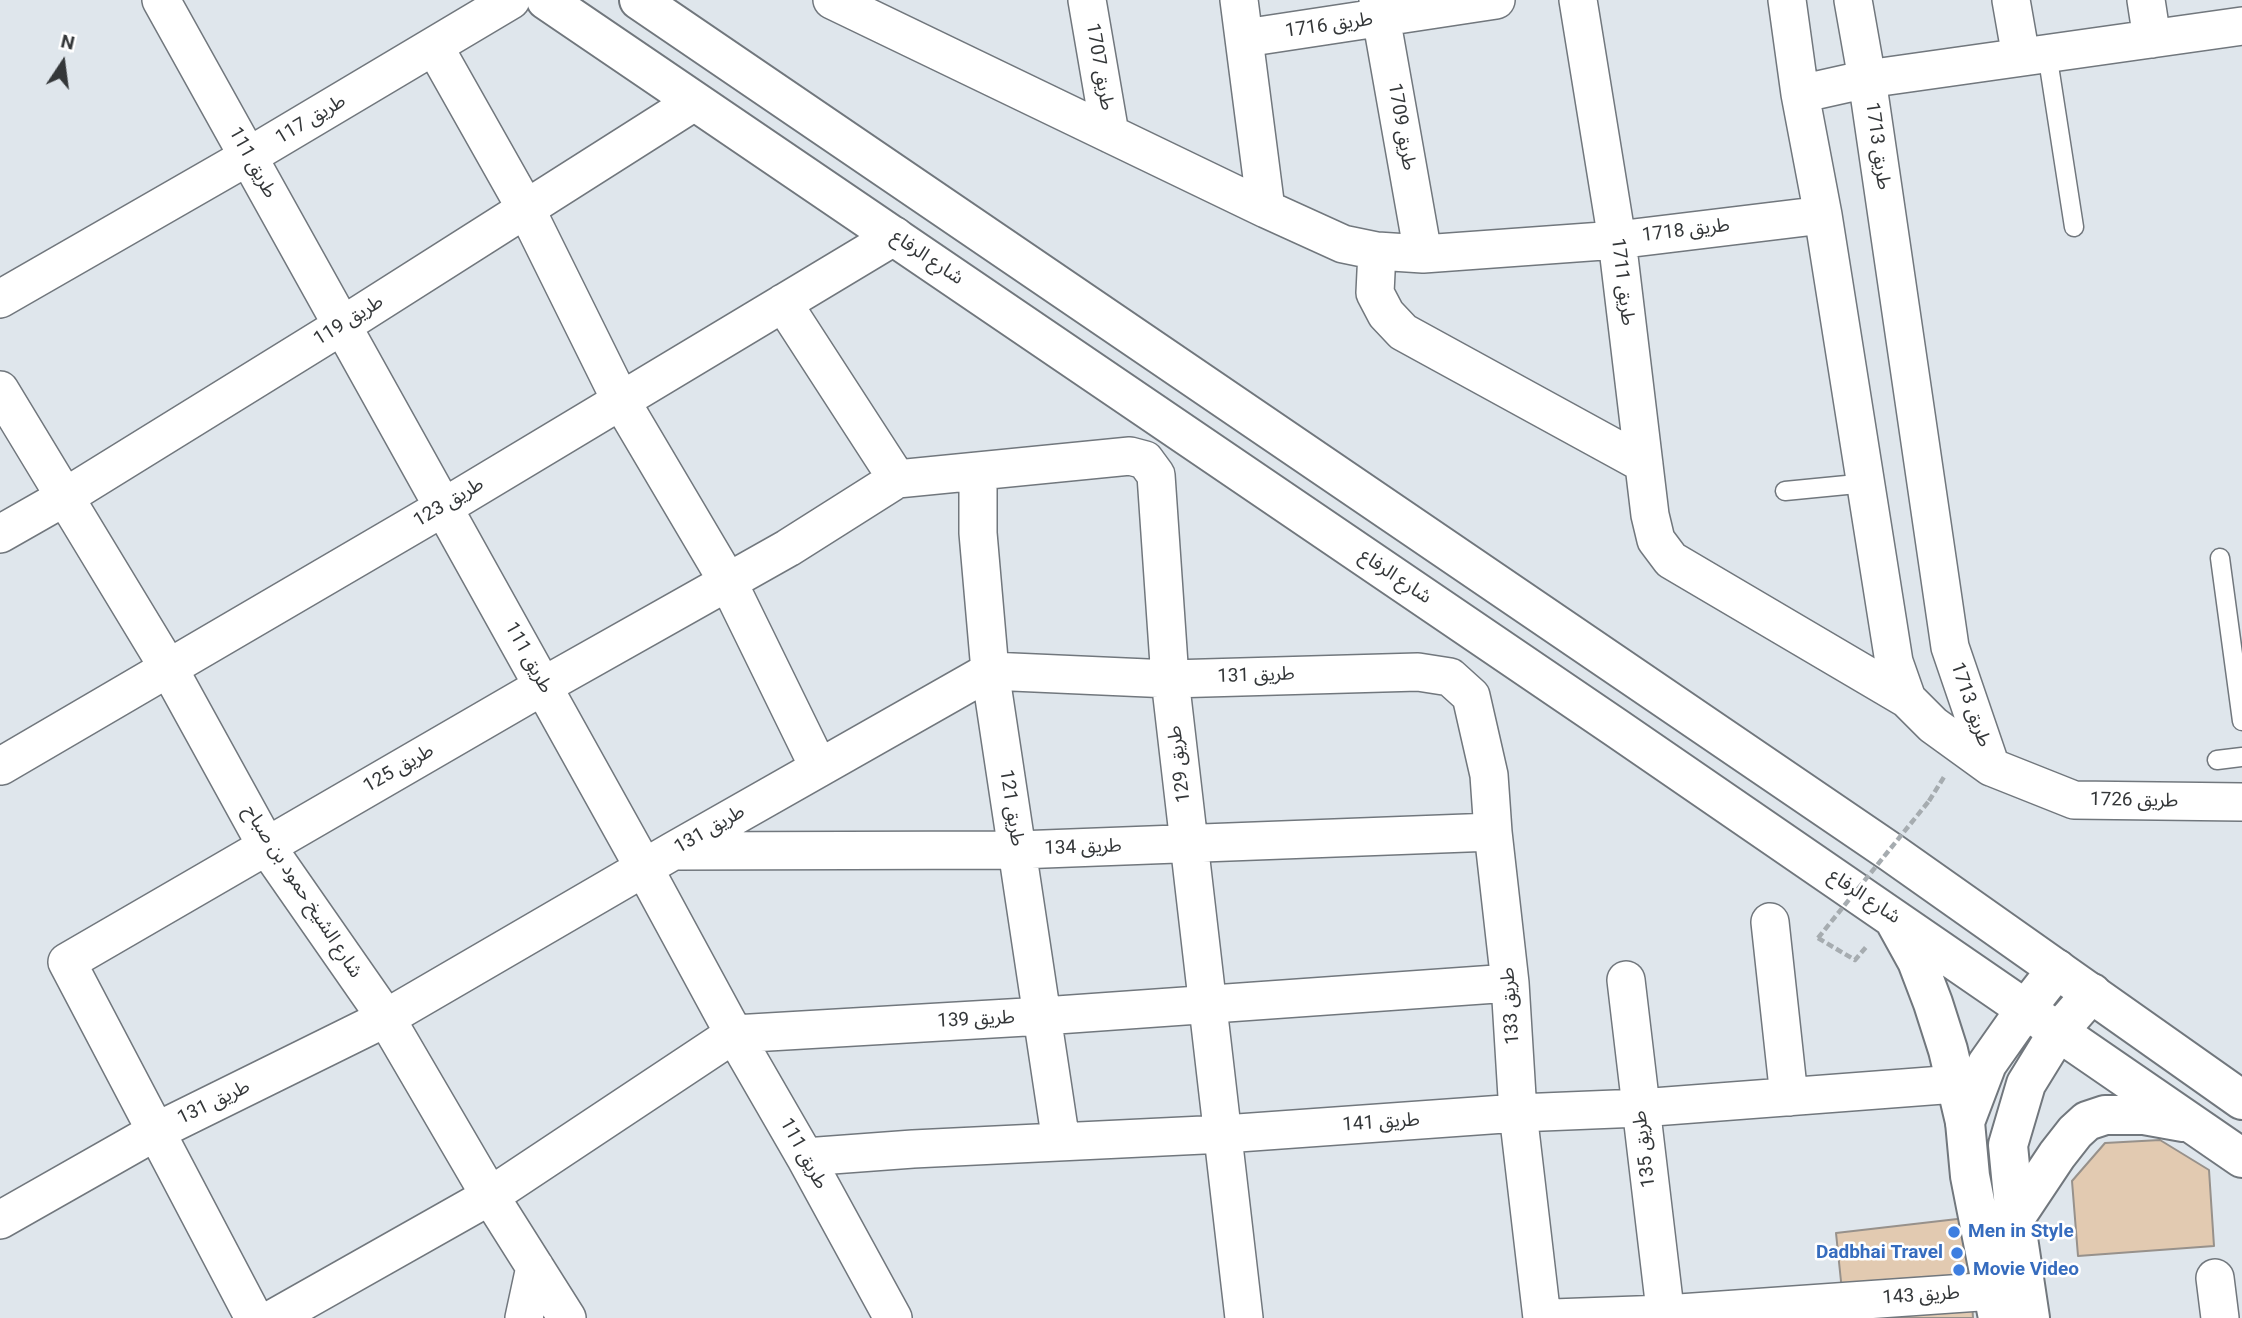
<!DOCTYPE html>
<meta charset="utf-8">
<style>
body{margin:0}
#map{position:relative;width:2242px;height:1318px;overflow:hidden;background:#dfe6ec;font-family:Roboto,sans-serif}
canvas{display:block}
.north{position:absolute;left:28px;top:28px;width:70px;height:70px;-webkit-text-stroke:5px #fff;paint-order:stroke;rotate:13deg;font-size:19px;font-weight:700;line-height:28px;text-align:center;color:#343739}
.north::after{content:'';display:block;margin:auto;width:24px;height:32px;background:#343739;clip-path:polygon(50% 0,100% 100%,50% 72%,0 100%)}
</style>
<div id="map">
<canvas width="2242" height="1318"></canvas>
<div class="north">N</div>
</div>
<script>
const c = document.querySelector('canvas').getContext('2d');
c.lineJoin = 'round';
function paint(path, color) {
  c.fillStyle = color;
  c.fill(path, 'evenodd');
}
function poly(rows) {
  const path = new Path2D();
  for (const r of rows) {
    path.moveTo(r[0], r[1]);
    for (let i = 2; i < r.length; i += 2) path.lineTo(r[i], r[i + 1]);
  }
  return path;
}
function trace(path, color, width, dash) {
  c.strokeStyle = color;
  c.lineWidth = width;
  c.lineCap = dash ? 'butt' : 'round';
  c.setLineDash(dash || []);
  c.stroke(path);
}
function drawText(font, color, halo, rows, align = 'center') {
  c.font = font + ' Roboto,"Noto Sans Arabic",sans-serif';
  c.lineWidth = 5;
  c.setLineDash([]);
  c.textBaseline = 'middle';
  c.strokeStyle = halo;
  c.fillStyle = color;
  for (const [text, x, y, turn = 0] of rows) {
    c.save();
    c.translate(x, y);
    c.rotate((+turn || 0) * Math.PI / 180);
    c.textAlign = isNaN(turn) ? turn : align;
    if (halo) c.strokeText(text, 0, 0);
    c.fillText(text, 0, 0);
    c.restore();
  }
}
const building = poly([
 [2160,1140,2209,1170,2214,1246,2078,1256,2072,1181,2105,1143,2160,1140],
 [1966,1218,1973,1276,1842,1291,1836,1233,1966,1218],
 [1972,1302,1973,1318,1867,1318,1972,1302]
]);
const path = poly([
 [1929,801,1944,777],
 [1818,938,1855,960,1867,946]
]);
const service = poly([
 [2047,53,2074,227],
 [1785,491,1867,483],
 [2220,558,2242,721],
 [2217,760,2242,757]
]);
const minor = poly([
 [161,0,644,868,734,1034,805,1157,893,1318],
 [832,0,1266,209],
 [1087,0,1110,134],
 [1239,0,1266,209,1343,244,1377,251,1423,254,1617,240,1823,215],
 [1378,0,1423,254],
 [1578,0,1617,240,1650,515,1656,540,1671,560,1907,699],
 [1787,0,1800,94,1823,215,1894,662,1907,699,1933,725,1991,767,2074,800,2242,802],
 [1853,0,1867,79,1950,647,1991,767],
 [2011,0,2021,57],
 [2146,0,2152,39],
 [1245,38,1496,0],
 [434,46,526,209,621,401,728,582,819,768],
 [1800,94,1867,79,2242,26],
 [1377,251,1375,293,1386,314,1403,332,1644,464],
 [0,299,249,156,511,0],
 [783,303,897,479],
 [0,390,169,669,267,847,386,1018,490,1196,567,1318],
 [978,473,978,533,990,671,1061,1142],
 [0,534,65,497,343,325,694,102],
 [1,766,444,507,895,236],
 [675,851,1018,850,1493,832],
 [1770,922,1789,1097],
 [1626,980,1666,1318],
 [805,1157,913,1149,1224,1134,1518,1113,1640,1108,1956,1084],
 [0,1220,155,1132,386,1018,673,851,990,671,1170,679,1418,672,1450,677,1471,696,1489,775,1493,832,1510,983,1518,1113,1542,1318],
 [2215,1278,2220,1318],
 [254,1318,67,962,543,686,788,548,897,479,1130,456,1145,460,1156,475,1170,679,1244,1318],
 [274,1318,490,1196,734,1034,1043,1016,1510,983],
 [524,1318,535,1267],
 [1553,1318,1665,1314,1994,1291]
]);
const tertiary = poly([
 [1998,1318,1970,1176,1965,1122,1987,1064,2025,1010,2057,969],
 [2030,1318,2015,1218,2008,1145,2026,1084,2058,1032,2092,993]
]);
const primary = poly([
 [546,0,1615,727,2242,1158],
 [639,0,1892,853,2242,1100],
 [1896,923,1917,961,1933,1003,1948,1050,1965,1122],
 [2015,1218,2057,1155,2075,1132,2087,1121,2105,1115,2144,1115,2183,1122]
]);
const pathBridge = poly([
 [1818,938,1929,801]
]);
const markers = [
 [1954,1232,7,"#3f7fe0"],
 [1957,1253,7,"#3f7fe0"],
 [1959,1270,7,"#3f7fe0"]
];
const streetNames = [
 ["طريق 1716",1329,26,-8],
 ["طريق 1707",1099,67,80],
 ["طريق 117",311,120,-31],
 ["طريق 1709",1401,127,80],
 ["طريق 1713",1877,146,82],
 ["طريق 111",252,163,61],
 ["طريق 1718",1686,231,-7],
 ["شارع الرفاع",927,258,34],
 ["طريق 1711",1622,282,83],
 ["طريق 119",349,321,-32],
 ["طريق 123",449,503,-31],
 ["شارع الرفاع",1395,577,34],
 ["طريق 111",528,658,61],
 ["طريق 131",1256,676,-2],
 ["طريق 1713",1970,705,71],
 ["طريق 129",1180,764,-97],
 ["طريق 125",399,769,-30],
 ["طريق 1726",2134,801,1],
 ["طريق 121",1011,808,81],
 ["طريق 131",710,830,-30],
 ["طريق 134",1083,848,-2],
 ["شارع الشيخ حمود بن صباح",302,892,57],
 ["شارع الرفاع",1864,897,34],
 ["طريق 133",1511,1006,-94],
 ["طريق 139",976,1020,-3],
 ["طريق 131",214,1103,-26],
 ["طريق 141",1381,1123,-4],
 ["طريق 135",1645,1149,-97],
 ["طريق 111",803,1154,61],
 ["طريق 143",1921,1296,-4]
];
const shopNames = [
 ["Men in Style",1968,1232],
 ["Dadbhai Travel",1943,1253,"right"],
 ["Movie Video",1973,1270]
];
paint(building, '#e2cab1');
trace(building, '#97918b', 2);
trace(service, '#71777d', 21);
trace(minor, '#71777d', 40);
trace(tertiary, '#71777d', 42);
trace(primary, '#71777d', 42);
trace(path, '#a6acb0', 4.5, [7, 3.5]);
trace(service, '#fff', 18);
trace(minor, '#fff', 37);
trace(tertiary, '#fff', 38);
trace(primary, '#fff', 38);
trace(pathBridge, '#a6acb0', 4.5, [7, 3.5]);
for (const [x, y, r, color] of markers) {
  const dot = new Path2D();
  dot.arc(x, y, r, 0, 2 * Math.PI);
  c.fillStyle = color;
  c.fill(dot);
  trace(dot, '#fff', 2.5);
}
drawText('19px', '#343739', '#fff', streetNames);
drawText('bold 19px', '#366cbe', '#fff', shopNames, 'left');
</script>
